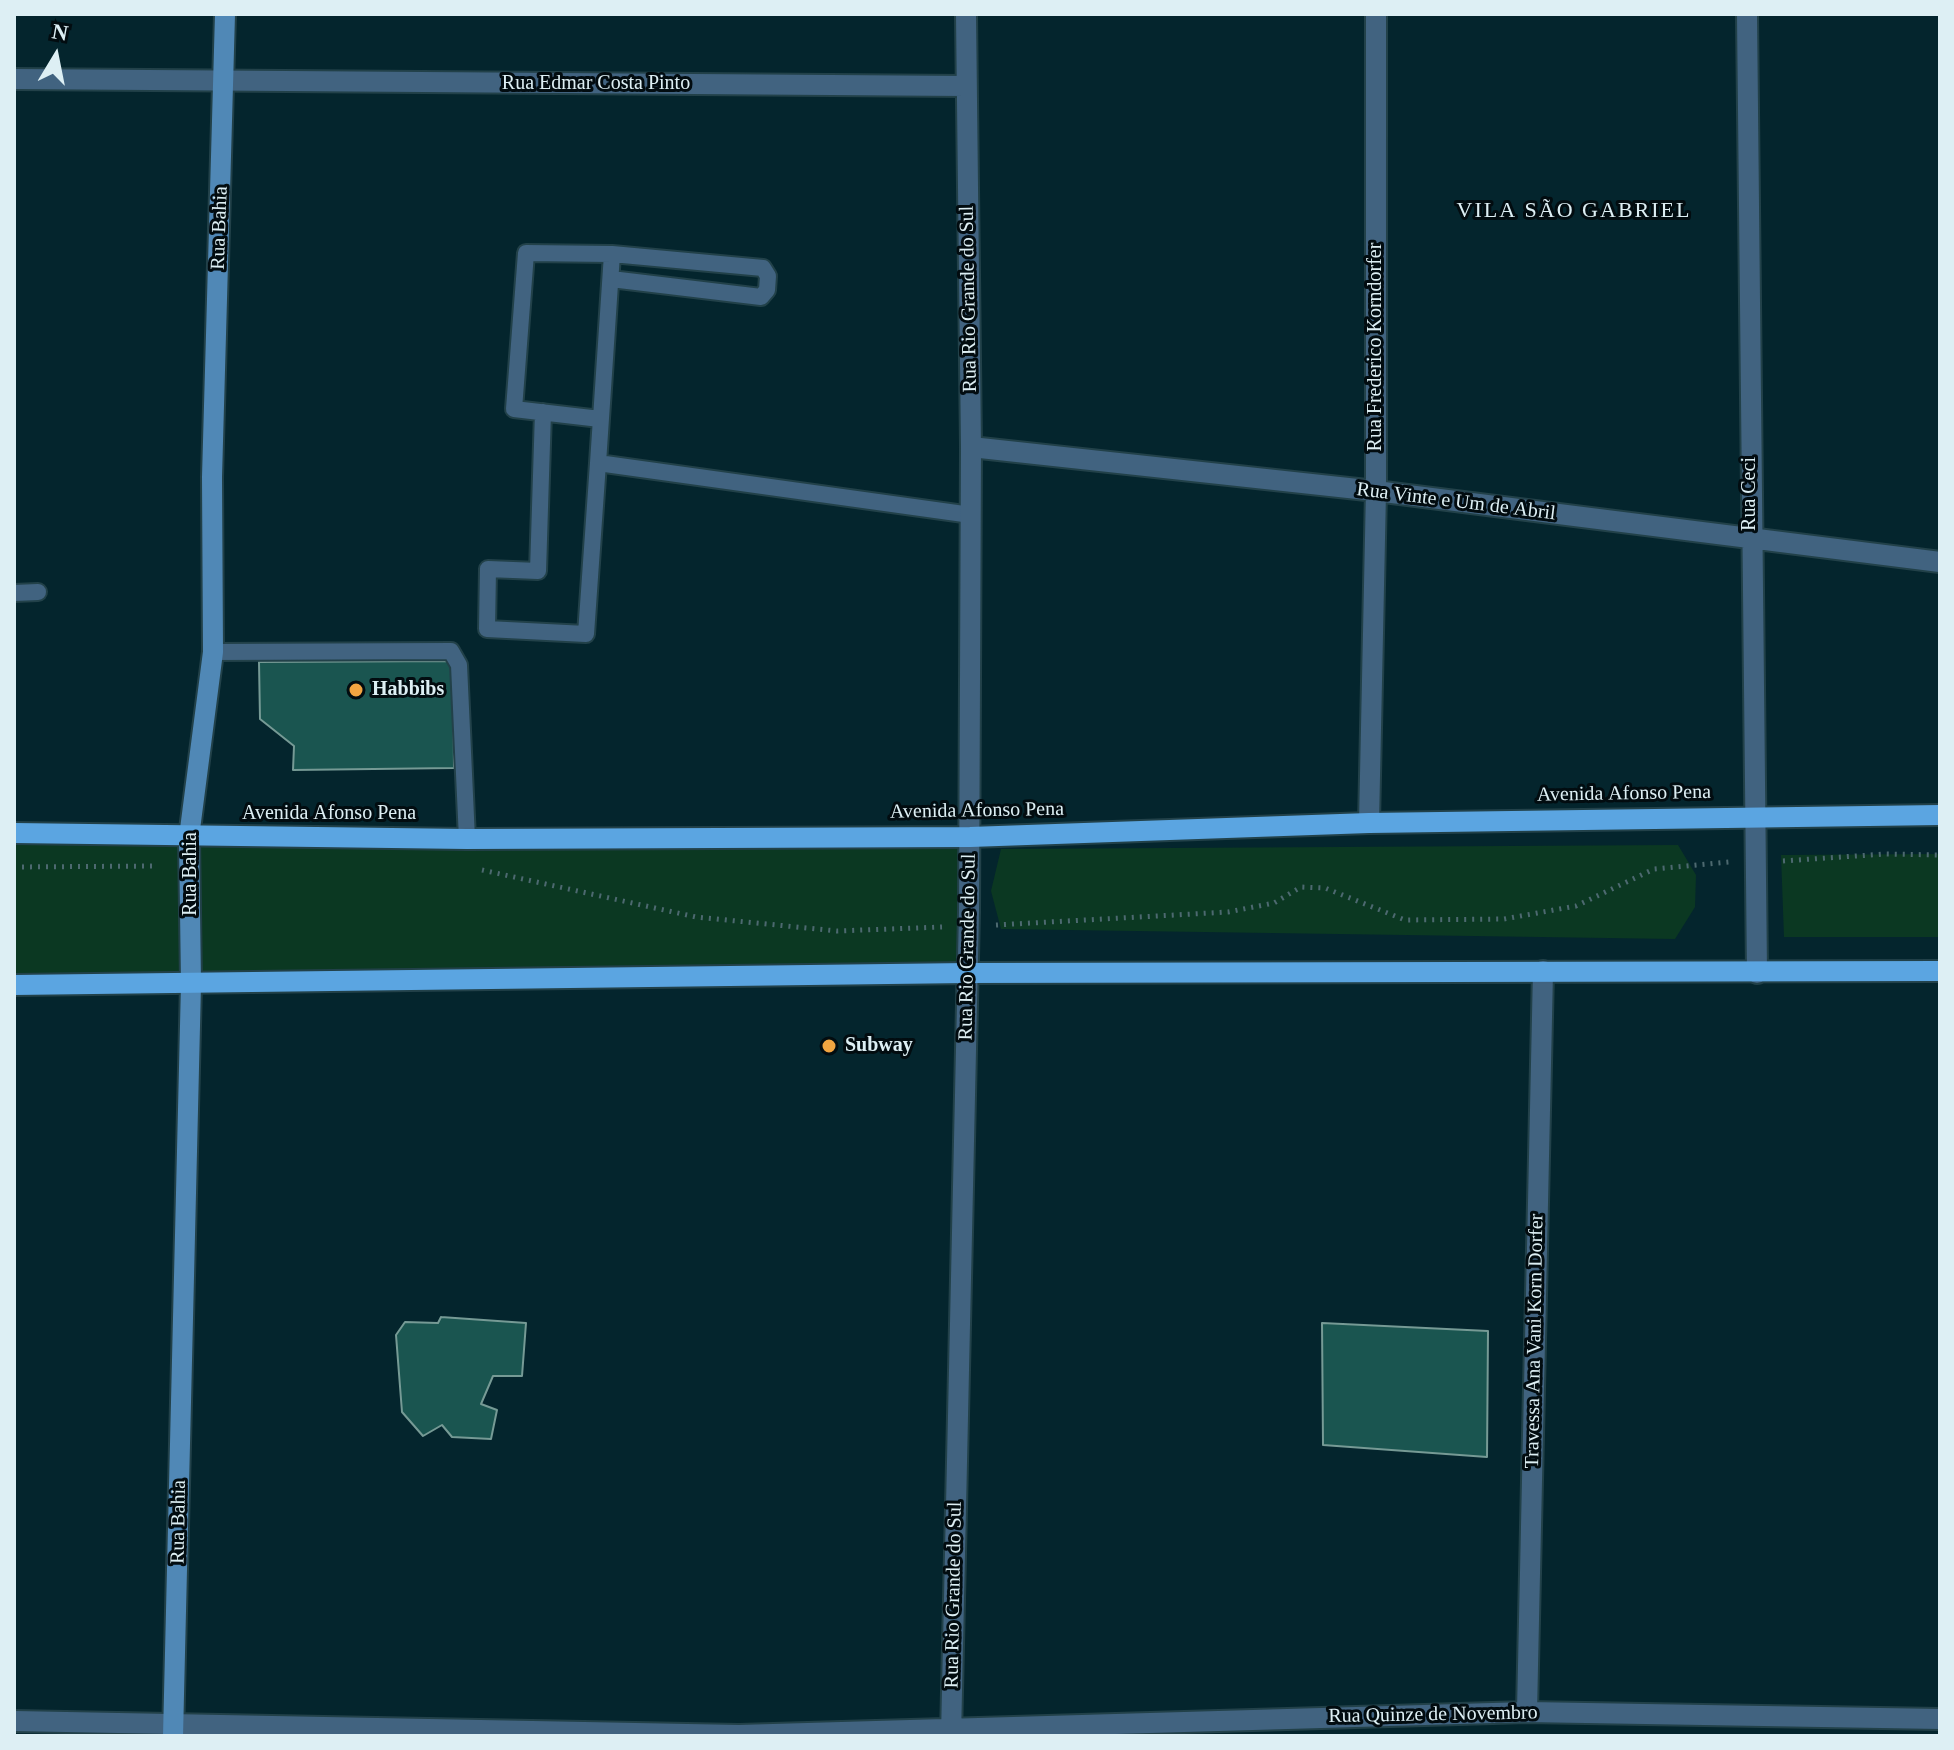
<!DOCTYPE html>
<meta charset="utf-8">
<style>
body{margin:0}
#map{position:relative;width:1954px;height:1750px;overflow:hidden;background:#04252d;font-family:Georgia,serif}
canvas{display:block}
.frame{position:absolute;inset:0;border:16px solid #ddeff4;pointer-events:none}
.north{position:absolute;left:16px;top:16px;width:80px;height:80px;-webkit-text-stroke:6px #020c10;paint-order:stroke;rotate:10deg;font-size:22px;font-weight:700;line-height:32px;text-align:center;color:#ddeff4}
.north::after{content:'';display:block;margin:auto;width:28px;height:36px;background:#ddeff4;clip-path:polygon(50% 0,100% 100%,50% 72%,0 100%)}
</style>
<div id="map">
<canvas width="1954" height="1750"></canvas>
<div class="frame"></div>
<div class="north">N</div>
</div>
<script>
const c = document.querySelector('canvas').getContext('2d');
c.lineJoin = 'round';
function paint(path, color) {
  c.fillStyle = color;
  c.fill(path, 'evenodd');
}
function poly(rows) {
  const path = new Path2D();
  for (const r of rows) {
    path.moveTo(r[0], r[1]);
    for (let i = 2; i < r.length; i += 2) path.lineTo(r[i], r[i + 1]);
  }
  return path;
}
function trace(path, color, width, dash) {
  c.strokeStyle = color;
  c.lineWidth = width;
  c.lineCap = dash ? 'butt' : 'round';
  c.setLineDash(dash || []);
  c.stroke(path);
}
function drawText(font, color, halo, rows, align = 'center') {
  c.font = font + ' Georgia,serif';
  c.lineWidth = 6;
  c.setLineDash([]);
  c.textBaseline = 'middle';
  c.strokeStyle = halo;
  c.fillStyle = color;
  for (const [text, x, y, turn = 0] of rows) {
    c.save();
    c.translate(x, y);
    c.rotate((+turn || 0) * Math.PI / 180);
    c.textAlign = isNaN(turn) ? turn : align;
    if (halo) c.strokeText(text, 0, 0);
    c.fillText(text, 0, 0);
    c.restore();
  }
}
const green = poly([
 [14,833,970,837,968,973,14,985],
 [1678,845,1696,875,1695,907,1675,939,1001,929,991,891,1001,849],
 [1940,854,1940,937,1784,937,1781,855]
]);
const building = poly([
 [453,661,454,768,293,770,294,746,260,719,259,662,453,661],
 [441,1317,526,1323,522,1376,493,1376,481,1404,497,1410,491,1439,452,1437,442,1425,423,1436,402,1412,396,1335,405,1322,438,1323,441,1317],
 [1322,1323,1488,1331,1487,1457,1323,1445,1322,1323]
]);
const path = poly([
 [1783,861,1885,854,1940,855],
 [14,867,157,866],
 [482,870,696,917,837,931,942,927],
 [996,925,1228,912,1274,903,1301,887,1325,888,1405,920,1504,919,1576,906,1654,869,1729,862]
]);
const lane = poly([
 [611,279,761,297,767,290,768,276,763,268,612,254,598,463,971,515],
 [543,412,538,571,488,569,487,629,586,634,598,463],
 [600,419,514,409,526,253,612,254],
 [14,593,38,592],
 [213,652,451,651,459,665,467,839]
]);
const street = poly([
 [1747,14,1757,973],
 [14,79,966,86],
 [971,447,1376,491,1940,562],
 [1369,823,1376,491,1376,14],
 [1527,1712,1543,971],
 [14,1721,739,1735,1527,1712,1940,1719],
 [951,1736,969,912,971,447,966,14]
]);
const secondary = poly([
 [173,1736,191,984,189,837,213,652,212,477,225,14]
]);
const primary = poly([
 [14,833,467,839,970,837,1369,823,1940,815],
 [14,985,968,973,1940,971]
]);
const markers = [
 [356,690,8,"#f2a541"],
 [829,1046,8,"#f2a541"]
];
const streetNames = [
 ["Rua Edmar Costa Pinto",596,84],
 ["Rua Bahia",220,228,-88],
 ["Rua Rio Grande do Sul",969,299,-91],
 ["Rua Frederico Korndorfer",1376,347,-90],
 ["Rua Ceci",1750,494,-90],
 ["Rua Vinte e Um de Abril",1456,502,7],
 ["Avenida Afonso Pena",1624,794,-1],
 ["Avenida Afonso Pena",977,811,-1],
 ["Avenida Afonso Pena",329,814],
 ["Rua Bahia",191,874,-90],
 ["Rua Rio Grande do Sul",968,947,-89],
 ["Travessa Ana Vani Korn Dorfer",1535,1341,-89],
 ["Rua Bahia",179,1522,-89],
 ["Rua Rio Grande do Sul",954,1595,-89],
 ["Rua Quinze de Novembro",1433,1715,-1]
];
const poiNames = [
 ["Habbibs",372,690],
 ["Subway",845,1046]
];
const neighbourhoodNames = [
 ["VILA SÃO GABRIEL",1574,211]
];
paint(green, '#0b3822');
paint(building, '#1a5550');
trace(building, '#769a95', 2);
trace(lane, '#224149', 20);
trace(street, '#224149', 24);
trace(secondary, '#224149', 24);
trace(primary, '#224149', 24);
trace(path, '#4d6970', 5, [2, 6]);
trace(lane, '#416380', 16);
trace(street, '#416380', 20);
trace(secondary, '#5088b6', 20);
trace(primary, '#5ba5e1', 20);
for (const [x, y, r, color] of markers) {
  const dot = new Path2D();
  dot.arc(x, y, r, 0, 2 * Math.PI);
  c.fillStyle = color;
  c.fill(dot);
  trace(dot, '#020c10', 3);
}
drawText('20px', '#ddeff4', '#020c10', streetNames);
drawText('bold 20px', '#ddeff4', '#020c10', poiNames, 'left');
c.letterSpacing = '2px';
drawText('22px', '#ddeff4', '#020c10', neighbourhoodNames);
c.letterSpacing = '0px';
</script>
